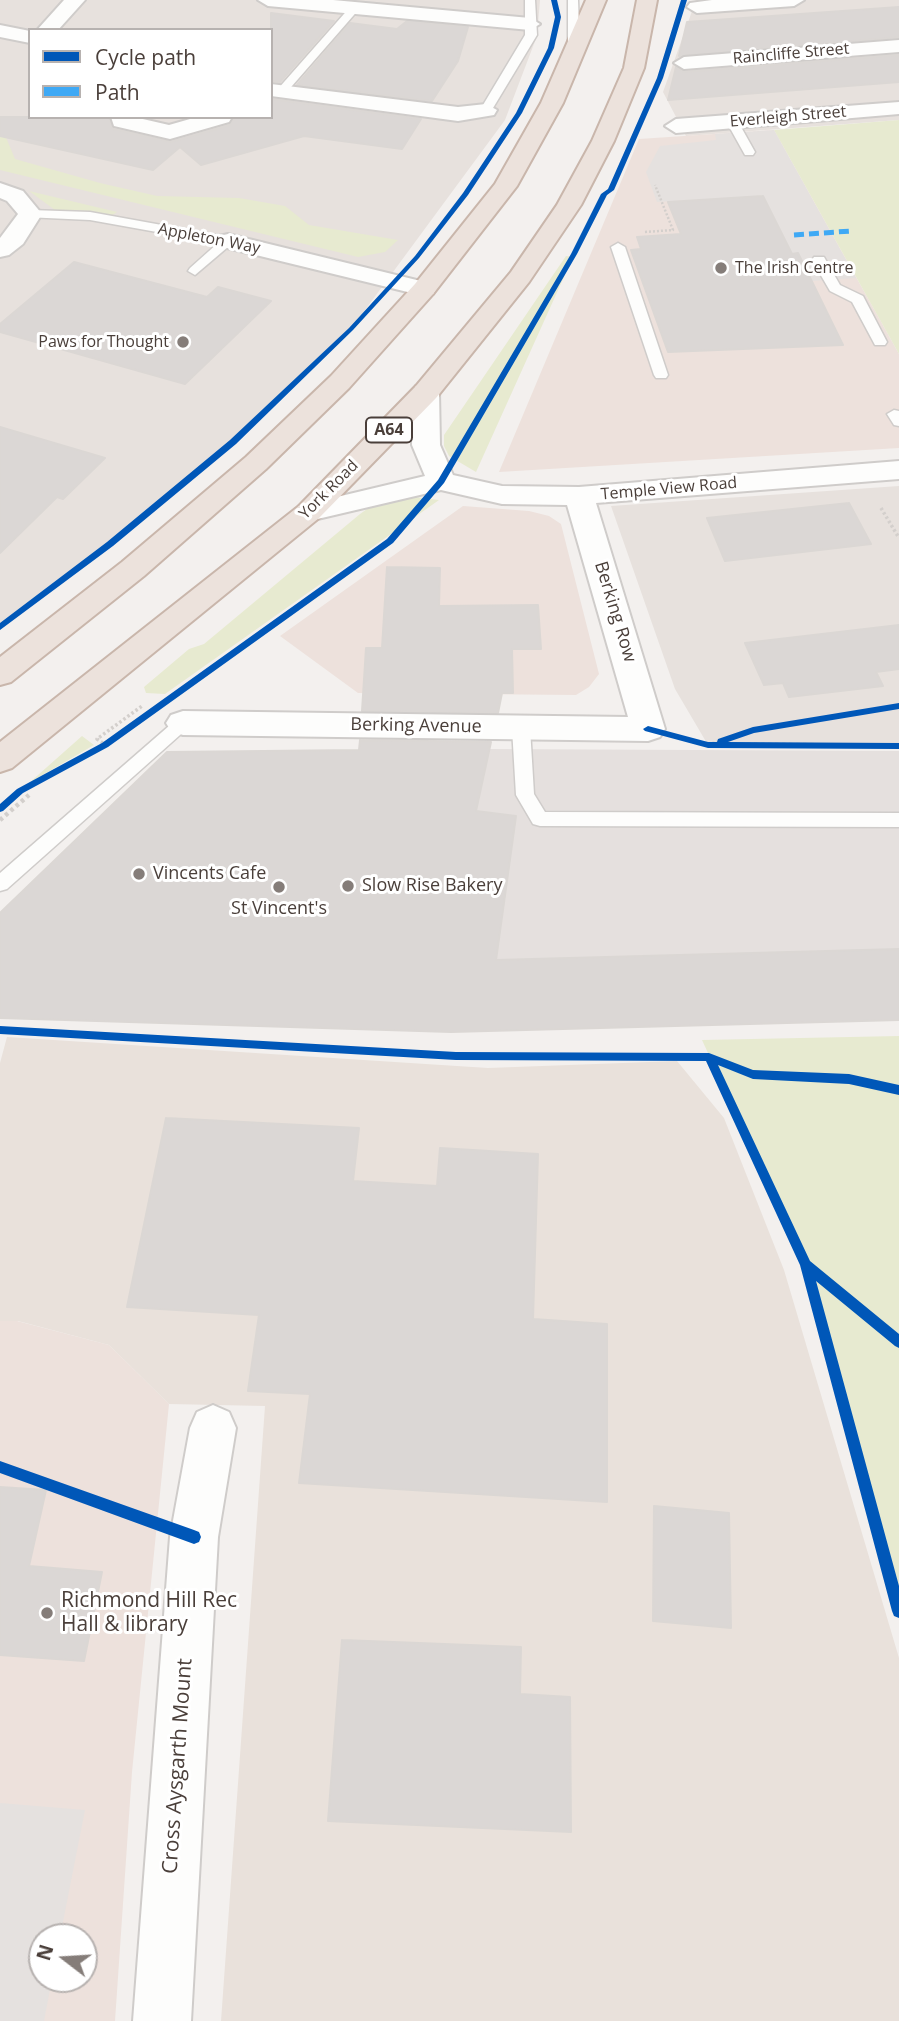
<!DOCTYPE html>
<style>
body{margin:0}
#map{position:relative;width:899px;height:2021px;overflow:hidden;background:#f3f0ee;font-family:"Open Sans",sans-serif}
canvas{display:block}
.legend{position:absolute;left:28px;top:28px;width:245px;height:91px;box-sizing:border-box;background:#fff;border:2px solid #b7b2b0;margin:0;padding:9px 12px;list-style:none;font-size:21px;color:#4a3f3a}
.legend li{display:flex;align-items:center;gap:14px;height:35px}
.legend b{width:35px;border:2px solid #b7b2b0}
.north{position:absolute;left:28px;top:1923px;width:70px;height:70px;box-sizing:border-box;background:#fff;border:2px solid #b7b2b0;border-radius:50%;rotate:287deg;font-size:19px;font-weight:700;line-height:28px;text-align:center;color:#4a3f3a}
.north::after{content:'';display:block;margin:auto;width:24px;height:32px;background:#857d79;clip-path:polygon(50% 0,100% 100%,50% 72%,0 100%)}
</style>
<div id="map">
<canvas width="899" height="2021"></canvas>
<ul class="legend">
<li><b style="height:9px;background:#0057b8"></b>Cycle path</li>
<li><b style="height:9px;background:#3fa9f5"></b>Path</li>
</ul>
<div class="north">N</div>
</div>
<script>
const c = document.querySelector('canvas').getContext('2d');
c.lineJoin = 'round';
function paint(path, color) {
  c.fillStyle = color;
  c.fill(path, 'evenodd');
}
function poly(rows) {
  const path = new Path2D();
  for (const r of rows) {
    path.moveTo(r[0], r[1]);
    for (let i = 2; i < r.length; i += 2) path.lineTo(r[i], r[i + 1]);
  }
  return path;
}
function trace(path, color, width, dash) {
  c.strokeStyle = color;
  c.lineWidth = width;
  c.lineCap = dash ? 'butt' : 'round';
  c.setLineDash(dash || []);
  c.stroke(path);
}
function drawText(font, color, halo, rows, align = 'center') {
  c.font = font + ' "Open Sans",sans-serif';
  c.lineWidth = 6;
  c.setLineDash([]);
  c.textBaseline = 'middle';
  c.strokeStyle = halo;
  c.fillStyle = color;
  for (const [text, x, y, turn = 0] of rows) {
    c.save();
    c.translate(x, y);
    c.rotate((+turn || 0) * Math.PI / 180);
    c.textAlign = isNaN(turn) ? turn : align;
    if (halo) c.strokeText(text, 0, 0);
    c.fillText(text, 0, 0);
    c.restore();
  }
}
const residential = poly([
 [0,0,540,0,537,36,505,120,351,329,233,442,0,629],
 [30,30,271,30,271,117,30,117],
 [696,0,899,0,899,120,686,136,663,92],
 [899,486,899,746,708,745,675,689,611,506]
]);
const commercial = poly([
 [774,130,899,354,899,448,499,472,639,139],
 [463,506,529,511,549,516,561,524,599,674,589,687,576,695,358,693,280,636],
 [0,1321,17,1321,109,1345,169,1404,132,1772,115,2021,0,2021],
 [42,1937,84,1937,84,1979,42,1979]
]);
const industrial = poly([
 [490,749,899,751,899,1020,0,913,167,752]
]);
const education = poly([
 [7,1037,488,1068,677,1061,724,1118,784,1270,899,1658,899,2021,221,2021,265,1406,169,1404,109,1345,18,1321,0,1321,0,1063]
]);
const green = poly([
 [899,120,899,354,774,130],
 [0,131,5,135,15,159,100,183,157,196,239,198,285,206,309,225,398,240,385,252,358,257,0,170],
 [29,191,117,212,111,216,76,210,55,210],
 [566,256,573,257,476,472,449,456,444,446,444,435],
 [407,496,439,500,165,694,146,693,144,687,189,649,204,644,360,514,374,504],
 [82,736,94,745,29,783],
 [899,1036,899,1611,806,1265,702,1040]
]);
const parking = poly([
 [774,130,856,278,812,281,798,253,774,255,771,213,762,196,657,202,646,172,660,146,716,140,715,134],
 [0,1803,85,1810,60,1937,42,1937,42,1979,52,1979,44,2021,0,2021]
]);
const building = poly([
 [899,7,899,37,679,56,687,22,899,7],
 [271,13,334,21,280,82,271,81,271,13],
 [407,21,468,27,458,61,432,101,297,85,350,23,397,29,407,21],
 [899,55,899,82,668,100,676,67,684,72,899,55],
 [271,99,421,119,402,149,304,136,201,165,180,147,153,170,0,136,0,117,109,117,113,129,171,142,230,125,234,117,271,117,271,99],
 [763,196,792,254,798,253,843,345,668,352,631,250,641,249,637,237,681,234,668,202,763,196],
 [74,262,207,297,218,287,271,301,185,384,0,332,0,324,74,262],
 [0,427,105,458,63,499,57,497,0,553,0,427],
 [849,503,871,544,725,561,707,518,849,503],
 [387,567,440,568,439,606,538,605,541,649,512,649,513,693,502,693,498,713,362,711,366,648,382,648,387,567],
 [899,625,899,669,876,672,883,686,789,697,783,683,764,685,745,643,899,625],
 [360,740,491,742,476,811,516,816,496,960,899,949,899,1020,451,1032,0,1018,0,913,167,752,359,750,360,740],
 [166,1118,359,1128,353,1181,437,1186,440,1148,538,1154,533,1319,607,1324,607,1502,299,1483,310,1394,248,1391,259,1315,127,1307,166,1118],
 [0,1487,46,1490,29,1566,102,1572,84,1661,0,1655,0,1487],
 [654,1506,729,1513,731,1628,653,1621,654,1506],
 [342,1640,521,1647,520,1694,570,1697,571,1832,328,1821,342,1640]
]);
const pathFar3 = poly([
 [645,232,673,230,655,185]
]);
const pathFar2 = poly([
 [881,508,899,538],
 [687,740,708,745,899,746],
 [712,744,753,730,899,706],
 [107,746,97,739,142,706]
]);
const pathFar1 = poly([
 [105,744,107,746],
 [705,744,899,746],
 [0,820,29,795],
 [0,1030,456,1056,709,1057,806,1265,847,1299],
 [710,1057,753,1074,849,1079,899,1090],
 [806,1267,815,1299]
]);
const path = poly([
 [814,1297,899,1611],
 [845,1297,899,1342],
 [0,1467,147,1520]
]);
const lane = poly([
 [525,0,535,0,537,35,490,113,482,113,480,110,525,35,525,0],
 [568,0,578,0,580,56,574,59,568,56,568,0],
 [351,6,360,8,285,94,277,94,277,90,351,6],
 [728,118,736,118,755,152,753,155,745,155,726,121,728,118],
 [30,210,90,212,228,237,235,241,195,275,188,271,190,268,218,243,90,220,25,217,24,214,30,210],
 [618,243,625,247,668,375,666,378,656,378,654,375,611,247,618,243],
 [814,257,824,257,840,285,863,296,887,342,885,345,875,345,852,302,830,291,812,260,814,257],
 [894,410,899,411,899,426,894,425,887,414,894,410],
 [183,717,189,719,192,723,189,727,7,889,0,891,0,873,177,719,183,717],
 [521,722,530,728,534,794,545,812,899,813,899,827,540,826,533,824,516,795,512,728,521,722]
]);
const street = poly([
 [64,0,85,0,58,30,37,30,64,0],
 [258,0,333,0,530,18,540,24,530,30,268,6,258,0],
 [804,0,794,6,697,13,687,7,690,3,712,0,804,0],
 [0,25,30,31,30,43,0,37,0,25],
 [899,40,899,52,684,69,674,63,684,57,899,40],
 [271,84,458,107,486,104,497,110,494,115,458,121,271,96,271,84],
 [899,102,899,114,676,133,665,126,676,119,899,102],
 [111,117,134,117,169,125,197,117,232,117,229,122,170,139,114,126,111,117],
 [0,183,23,191,42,214,23,244,9,255,0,257,0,238,18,214,7,201,0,198,0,183],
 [228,234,433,284,436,289,433,294,424,296,219,246,216,241,219,236,228,234],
 [426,384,436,386,439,392,440,445,453,475,502,486,579,487,899,461,899,479,596,503,665,729,660,737,648,741,183,735,171,731,166,723,171,715,183,711,628,717,567,505,502,504,441,490,309,521,299,518,294,512,299,506,425,476,412,445,413,392,416,386,426,384],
 [213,1405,229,1412,236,1428,218,1537,191,2021,133,2021,170,1537,190,1428,197,1412,213,1405]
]);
const highway = poly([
 [586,0,606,0,563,103,517,186,433,294,349,388,266,469,144,576,11,682,0,685,0,657,122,562,246,457,331,376,415,284,495,184,541,103,586,0],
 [637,0,657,0,644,68,614,141,581,205,529,282,436,398,319,518,12,768,0,772,0,742,299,506,416,386,511,272,557,205,592,141,624,68,637,0]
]);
const quiet = poly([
 [794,235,851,231]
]);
const cycleway = poly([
 [551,0,557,0,561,17,554,48,522,113,468,195,419,258,353,330,236,444,113,546,0,630,0,623,107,542,230,440,349,328,415,256,463,193,516,113,548,48,555,17,551,0],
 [681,0,687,0,663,78,614,190,607,195,577,254,444,483,393,543,108,747,23,793,3,811,0,812,0,804,17,789,102,743,387,539,438,480,571,254,601,194,608,189,657,78,681,0],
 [899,703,899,709,754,733,728,742,899,743,899,749,708,748,645,731,643,729,648,726,708,742,717,742,718,739,753,727,899,703],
 [0,1026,456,1052,709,1053,753,1070,849,1074,899,1085,899,1095,849,1084,753,1079,718,1065,810,1261,899,1334,899,1348,895,1346,816,1281,899,1586,899,1618,894,1616,892,1611,800,1265,706,1061,456,1060,0,1034,0,1026],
 [0,1461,194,1530,199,1532,201,1537,199,1542,194,1544,0,1473,0,1461]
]);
const markers = [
 [721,268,7,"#857d79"],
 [183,342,7,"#857d79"],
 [139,874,7,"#857d79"],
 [348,886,7,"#857d79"],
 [279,887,7,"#857d79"],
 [47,1613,7,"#857d79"]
];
const farStreetnames = [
 ["Raincliffe Street",791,54,-5],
 ["Everleigh Street",788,117,-5],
 ["Appleton Way",209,239,11],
 ["Temple View Road",669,489,-5],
 ["York Road",329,490,-45]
];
const farPoinames = [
 ["The Irish Centre",735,268],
 ["Paws for Thought",169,342,"right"]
];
const shields = [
 [389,430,46]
];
const shieldNames = [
 ["A64",389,430]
];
const streetNames = [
 ["Berking Row",615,612,73],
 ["Berking Avenue",416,726,1]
];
const poiNames = [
 ["Vincents Cafe",153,874],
 ["Slow Rise Bakery",362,886],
 ["St Vincent's",279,909,"center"]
];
const nearPoinames = [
 ["Richmond Hill Rec",61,1601],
 ["Hall & library",61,1625]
];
const nearStreetnames = [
 ["Cross Aysgarth Mount",178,1766,-86]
];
paint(residential, '#e7e1dd');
paint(commercial, '#ede1dc');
paint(industrial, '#e5e0de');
paint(education, '#e9e1db');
paint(green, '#e7ead0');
paint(parking, '#e5e1df');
paint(building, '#dbd7d5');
trace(building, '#dbd7d4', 2);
trace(lane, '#cfccca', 3);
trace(street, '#cfccca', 4);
trace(highway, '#c9b6ab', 4);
trace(pathFar3, '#d3cfcc', 2.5, [2, 2]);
trace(pathFar2, '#d3cfcc', 3.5, [2.5, 2.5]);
trace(pathFar1, '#d3cfcc', 4.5, [3.5, 3.5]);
trace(path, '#d3cfcc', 6, [4.5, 4.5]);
paint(lane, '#fdfdfc');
paint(street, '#fdfdfc');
paint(highway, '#ece2dc');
trace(quiet, '#3fa9f5', 5, [10, 5]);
paint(cycleway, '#0057b8');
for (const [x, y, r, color] of markers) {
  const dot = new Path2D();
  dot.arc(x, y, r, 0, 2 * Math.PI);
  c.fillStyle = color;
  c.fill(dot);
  trace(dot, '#fff', 2.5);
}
drawText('16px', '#4a3f3a', '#fff', farStreetnames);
drawText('16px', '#4a3f3a', '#fff', farPoinames, 'left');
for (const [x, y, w] of shields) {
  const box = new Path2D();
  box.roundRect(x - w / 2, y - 12.5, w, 25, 5);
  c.fillStyle = '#fff';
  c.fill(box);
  trace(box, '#4a3f3a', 2);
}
drawText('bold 16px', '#4a3f3a', null, shieldNames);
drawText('18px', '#4a3f3a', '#fff', streetNames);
drawText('18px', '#4a3f3a', '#fff', poiNames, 'left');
drawText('21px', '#4a3f3a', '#fff', nearPoinames, 'left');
drawText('21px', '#4a3f3a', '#fff', nearStreetnames);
</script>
